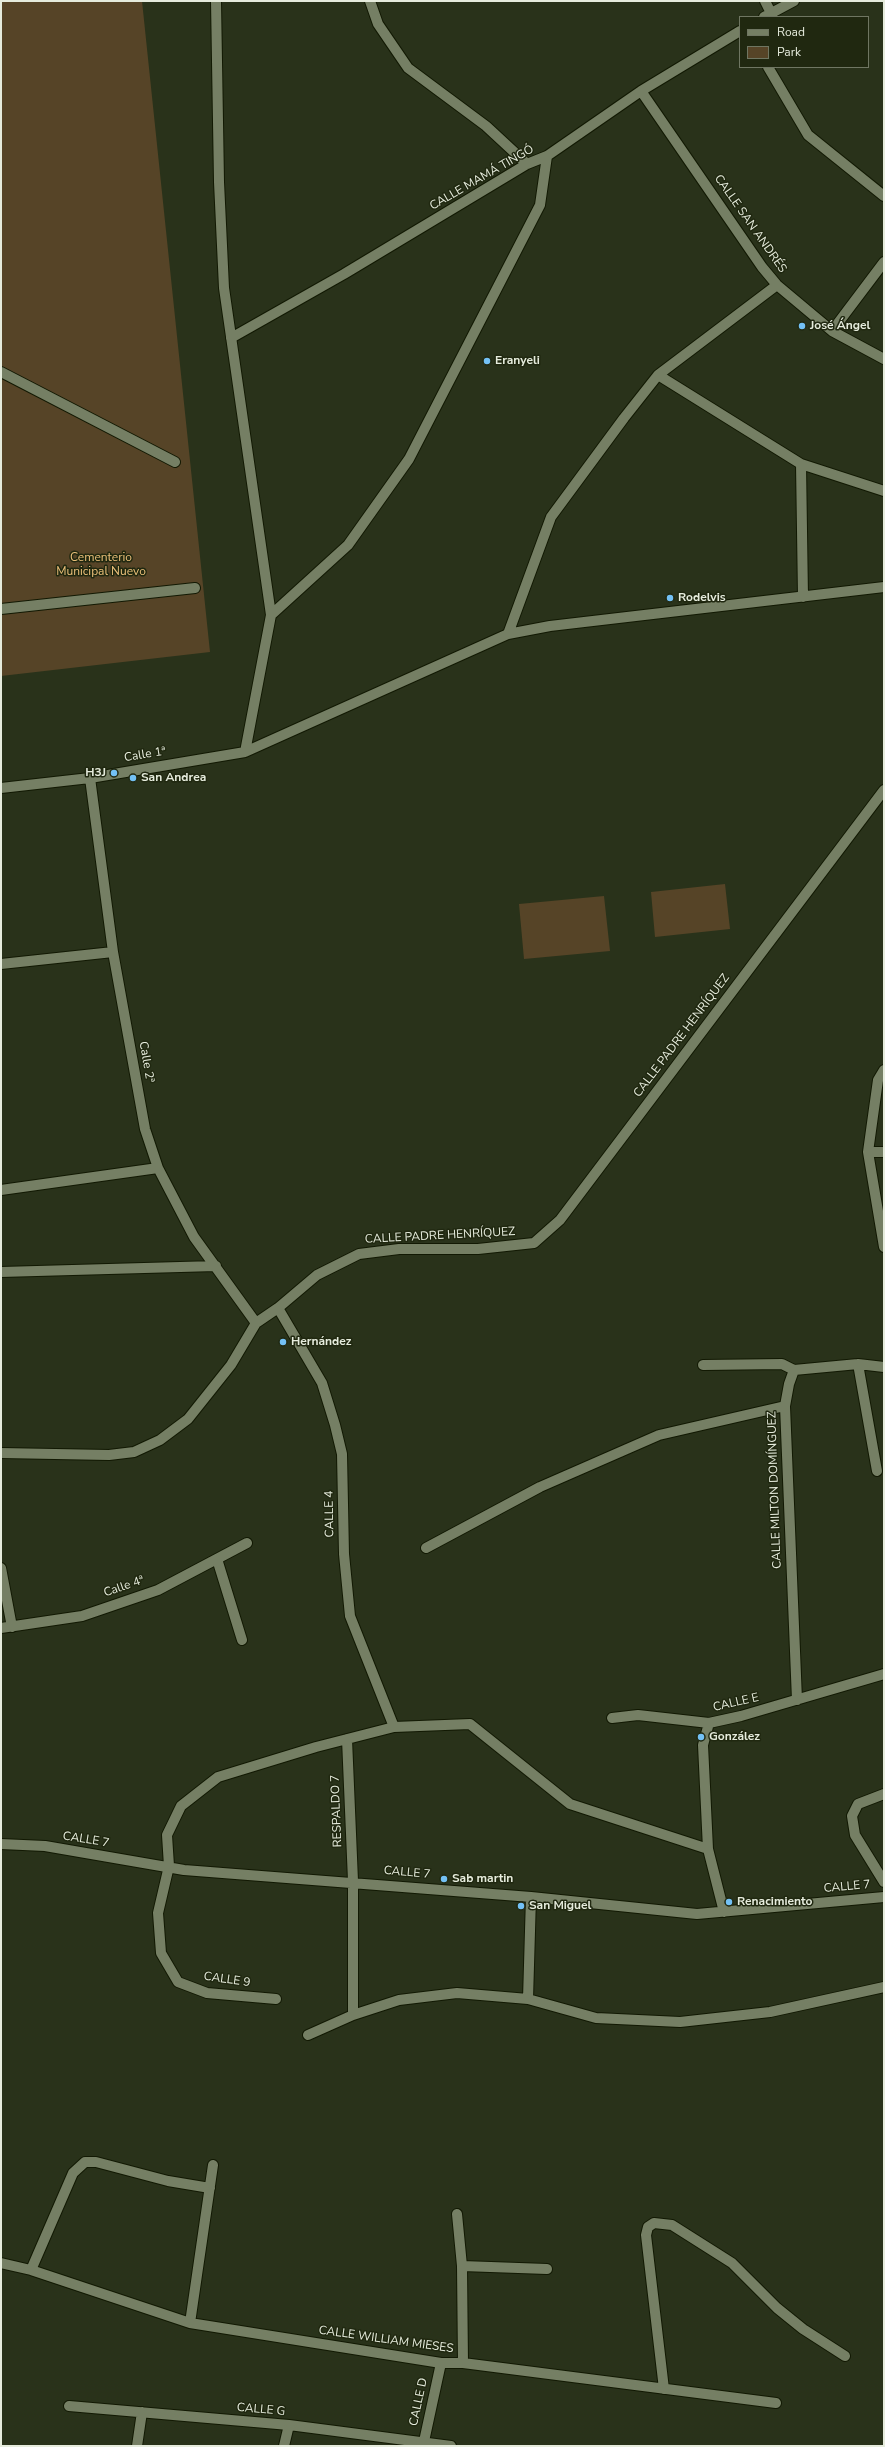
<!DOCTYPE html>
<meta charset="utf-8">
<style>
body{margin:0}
#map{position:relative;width:885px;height:2447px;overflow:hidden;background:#29321a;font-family:"Nunito Sans",sans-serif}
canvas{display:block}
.frame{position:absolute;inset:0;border:2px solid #e6ecdd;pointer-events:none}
.legend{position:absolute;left:739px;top:16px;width:130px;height:52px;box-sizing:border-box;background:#202810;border:1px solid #6f7662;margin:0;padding:5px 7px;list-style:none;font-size:12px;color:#e6ecdd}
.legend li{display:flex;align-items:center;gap:8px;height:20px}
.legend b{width:20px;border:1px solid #6f7662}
</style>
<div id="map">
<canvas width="885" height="2447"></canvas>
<div class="frame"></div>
<ul class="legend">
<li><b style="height:5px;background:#757f64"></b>Road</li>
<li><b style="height:11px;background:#564427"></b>Park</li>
</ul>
</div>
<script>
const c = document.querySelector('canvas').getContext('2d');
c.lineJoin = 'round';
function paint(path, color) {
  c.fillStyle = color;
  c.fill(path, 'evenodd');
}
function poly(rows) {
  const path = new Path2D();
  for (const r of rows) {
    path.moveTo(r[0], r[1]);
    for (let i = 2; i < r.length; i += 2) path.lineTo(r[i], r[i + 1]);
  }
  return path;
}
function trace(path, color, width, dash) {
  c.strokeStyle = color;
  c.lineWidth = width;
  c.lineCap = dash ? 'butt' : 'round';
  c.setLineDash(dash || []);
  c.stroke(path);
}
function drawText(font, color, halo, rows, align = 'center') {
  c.font = font + ' "Nunito Sans",sans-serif';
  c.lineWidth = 3;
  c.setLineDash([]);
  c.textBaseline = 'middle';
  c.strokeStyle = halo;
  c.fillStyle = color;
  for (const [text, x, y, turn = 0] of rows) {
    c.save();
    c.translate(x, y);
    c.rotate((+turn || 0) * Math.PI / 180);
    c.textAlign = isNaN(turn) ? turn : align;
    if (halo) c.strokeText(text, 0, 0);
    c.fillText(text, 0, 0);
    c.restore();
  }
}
const green = poly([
 [1,1,142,1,210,652,1,676],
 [725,884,730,929,655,937,651,892],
 [604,896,610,951,524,959,519,904]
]);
const minor = poly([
 [216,1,219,182,224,288,271,615],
 [370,1,378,24,408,68,486,126,527,164],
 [765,1,771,13],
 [764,17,794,1],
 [768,67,808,135,884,196],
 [641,91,762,267,777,285,832,331,884,359],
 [547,156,540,205,409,459,348,545,271,615,245,752,508,634,550,626,884,587],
 [832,331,884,262],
 [231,338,344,274,527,164,547,156,641,91,740,31],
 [1,372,175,462],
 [658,375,801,464,803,597],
 [801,464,884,491],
 [1,609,195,588],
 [508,634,551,517,624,418,658,375,777,285],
 [90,778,113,952,145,1129,158,1168,194,1237,256,1323],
 [1,788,90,778,245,752],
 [1,964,113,952],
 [884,1070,878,1080,868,1152,884,1247],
 [868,1152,884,1152],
 [1,1190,158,1168],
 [1,1272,216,1266],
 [278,1308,322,1383,335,1425,342,1454,344,1554,350,1616,394,1727],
 [858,1364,877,1471],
 [703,1365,782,1364,794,1370],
 [1,1453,109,1455,134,1452,160,1440,188,1419,231,1365,256,1323,278,1308,317,1275,359,1254,399,1249,478,1249,534,1243,560,1220,884,790],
 [426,1548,540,1487,659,1435,785,1406],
 [217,1559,242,1640],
 [1,1568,12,1627],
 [1,1628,82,1616,158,1590,247,1543],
 [797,1700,785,1406,789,1384,794,1370,858,1364,884,1367],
 [612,1718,638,1715,709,1723],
 [347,1739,353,1881,353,2015],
 [884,1794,858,1804,852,1816,855,1835,884,1882],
 [1,1844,45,1846,184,1870,531,1897,697,1914,884,1897],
 [724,1912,708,1849,703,1745,709,1723,741,1716,884,1674],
 [276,1999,207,1993,178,1982,161,1953,158,1913,169,1866,167,1835,181,1806,218,1777,316,1747,394,1727,470,1724,570,1804,708,1849],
 [528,1999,531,1897],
 [308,2035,353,2015,399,2000,457,1993,528,1999,596,2018,680,2022,770,2012,884,1987],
 [457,2214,462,2266,463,2363],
 [1,2263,31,2270,190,2323,441,2363,463,2363,776,2403],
 [462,2266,547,2269],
 [31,2270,73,2173,85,2162,96,2162,168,2181,210,2188],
 [190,2323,213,2165],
 [664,2389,646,2235,648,2227,654,2223,672,2225,732,2263,777,2308,803,2329,845,2356],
 [69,2406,289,2425,451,2446],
 [137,2446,142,2412],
 [284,2446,289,2425],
 [423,2446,441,2363]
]);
const markers = [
 [802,326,4,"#73c1f5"],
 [487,361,4,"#73c1f5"],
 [670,598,4,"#73c1f5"],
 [114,773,4,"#73c1f5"],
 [133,778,4,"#73c1f5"],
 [283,1342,4,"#73c1f5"],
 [701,1737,4,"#73c1f5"],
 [444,1879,4,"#73c1f5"],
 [729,1902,4,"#73c1f5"],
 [521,1906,4,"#73c1f5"]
];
const streetNames = [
 ["CALLE MAMÁ TINGÓ",482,178,-30],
 ["CALLE SAN ANDRÉS",750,224,55],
 ["Calle 1ª",145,755,-9],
 ["CALLE PADRE HENRÍQUEZ",682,1036,-53],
 ["Calle 2ª",146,1062,80],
 ["CALLE PADRE HENRÍQUEZ",440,1236,-3],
 ["CALLE MILTON DOMÍNGUEZ",775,1490,-92],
 ["CALLE 4",330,1514,-91],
 ["Calle 4ª",124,1587,-19],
 ["CALLE E",736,1703,-13],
 ["RESPALDO 7",337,1811,-92],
 ["CALLE 7",86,1840,9],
 ["CALLE 7",407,1873,5],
 ["CALLE 7",847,1887,-5],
 ["CALLE 9",227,1980,8],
 ["CALLE WILLIAM MIESES",386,2340,8],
 ["CALLE D",419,2402,-78],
 ["CALLE G",261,2410,5]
];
const poiNames = [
 ["José Ángel",810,326],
 ["Eranyeli",495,361],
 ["Rodelvis",678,598],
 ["H3J",106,773,"right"],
 ["San Andrea",141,778],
 ["Hernández",291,1342],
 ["González",709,1737],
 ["Sab martin",452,1879],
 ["Renacimiento",737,1902],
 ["San Miguel",529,1906]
];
const parkNames = [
 ["Cementerio",101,558],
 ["Municipal Nuevo",101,572]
];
paint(green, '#564427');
trace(minor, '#121903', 12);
trace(minor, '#757f64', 10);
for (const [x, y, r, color] of markers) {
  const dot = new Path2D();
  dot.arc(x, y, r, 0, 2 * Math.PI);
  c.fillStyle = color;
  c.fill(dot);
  trace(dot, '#202810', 1.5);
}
drawText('12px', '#e6ecdd', '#202810', streetNames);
drawText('bold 12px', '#e6ecdd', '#202810', poiNames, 'left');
drawText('12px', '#ecc07a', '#202810', parkNames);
</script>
